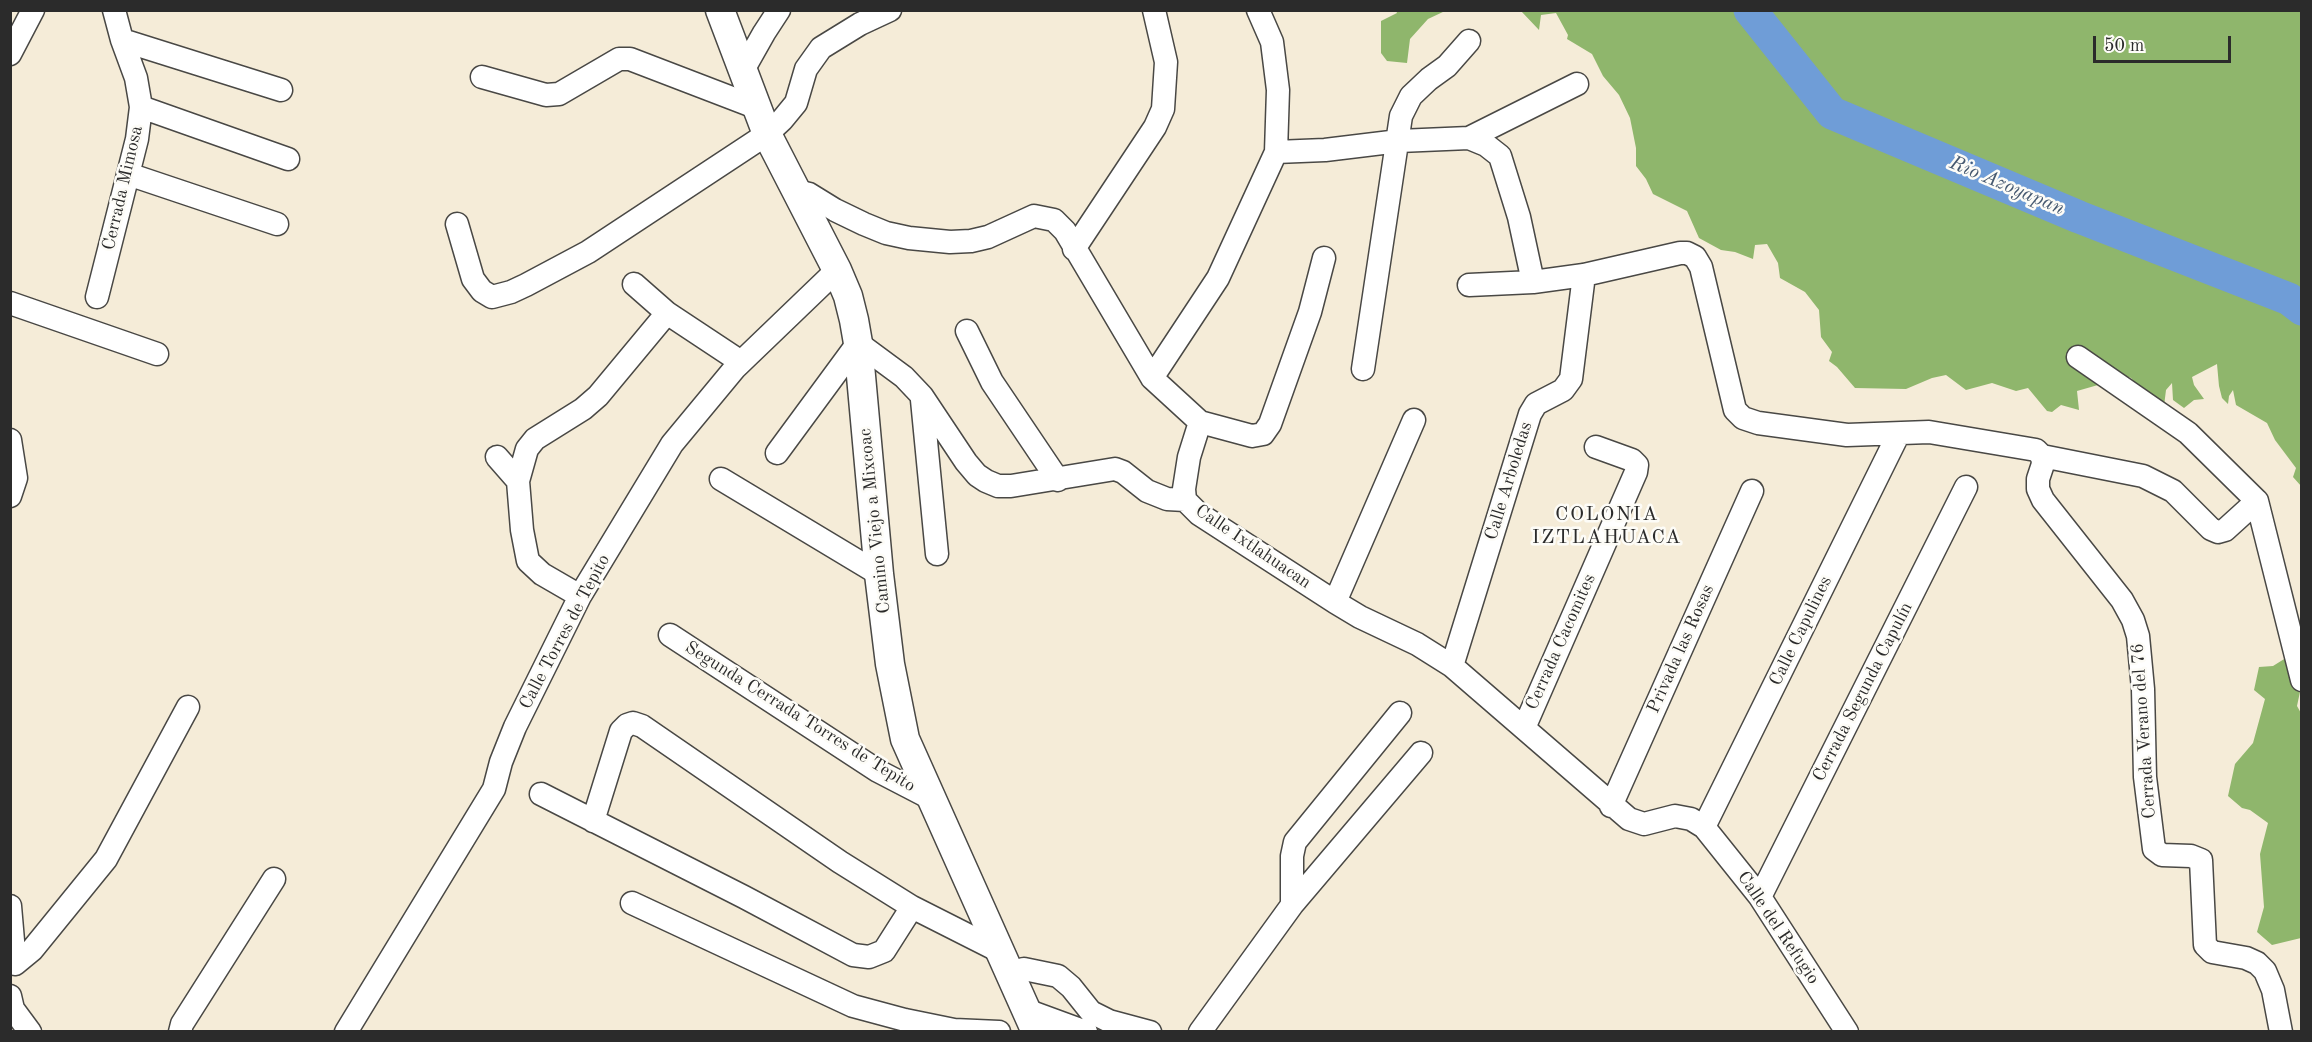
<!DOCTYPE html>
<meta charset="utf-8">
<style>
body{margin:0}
#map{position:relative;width:2312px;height:1042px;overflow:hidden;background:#f5ecd8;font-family:"Old Standard TT",serif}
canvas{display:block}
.frame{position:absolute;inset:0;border:12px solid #2b2b2b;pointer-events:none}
.scale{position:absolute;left:2093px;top:36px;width:138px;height:27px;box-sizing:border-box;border:3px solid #2b2b2b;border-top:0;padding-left:8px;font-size:18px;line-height:21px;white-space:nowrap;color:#2b2b2b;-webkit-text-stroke:4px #fdfcf7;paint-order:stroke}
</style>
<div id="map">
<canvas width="2312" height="1042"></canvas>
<div class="frame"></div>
<div class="scale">50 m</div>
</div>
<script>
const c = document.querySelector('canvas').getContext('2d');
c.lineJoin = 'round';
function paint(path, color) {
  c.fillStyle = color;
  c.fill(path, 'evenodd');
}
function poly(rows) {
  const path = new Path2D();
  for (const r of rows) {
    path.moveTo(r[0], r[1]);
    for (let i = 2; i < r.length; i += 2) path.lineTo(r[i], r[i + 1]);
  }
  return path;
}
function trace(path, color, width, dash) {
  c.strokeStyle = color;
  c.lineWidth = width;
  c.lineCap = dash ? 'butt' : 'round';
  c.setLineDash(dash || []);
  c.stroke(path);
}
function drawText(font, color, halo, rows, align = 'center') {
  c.font = font + ' "Old Standard TT",serif';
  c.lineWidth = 5;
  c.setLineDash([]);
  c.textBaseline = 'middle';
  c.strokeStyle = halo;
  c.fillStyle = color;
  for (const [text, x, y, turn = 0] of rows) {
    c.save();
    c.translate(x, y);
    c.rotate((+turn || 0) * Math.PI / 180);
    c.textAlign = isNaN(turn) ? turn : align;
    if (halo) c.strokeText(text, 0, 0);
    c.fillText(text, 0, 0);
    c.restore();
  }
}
const forest = poly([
 [1396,11,1445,11,1428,19,1410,39,1407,63,1387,61,1381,53,1381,21,1397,13],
 [1521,11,2301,11,2301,486,2293,477,2296,468,2275,440,2267,423,2236,405,2233,390,2229,396,2228,404,2222,398,2219,386,2217,364,2192,377,2194,385,2204,399,2194,400,2184,408,2173,400,2172,383,2166,390,2164,406,2148,398,2131,378,2112,371,2105,383,2077,391,2079,410,2061,405,2052,412,2047,411,2028,388,2016,391,1992,383,1966,390,1946,375,1932,378,1906,389,1855,388,1837,367,1829,361,1832,352,1821,337,1819,310,1805,292,1780,278,1778,263,1767,244,1755,245,1753,259,1735,252,1721,250,1699,238,1687,211,1653,194,1646,179,1636,166,1636,148,1630,118,1619,95,1603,76,1592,54,1567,39,1568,35,1556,13,1541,15,1539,30],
 [2297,651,2301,687,2297,706,2302,715,2301,938,2272,945,2257,932,2264,907,2260,854,2268,823,2250,810,2242,808,2228,796,2235,764,2253,743,2265,699,2254,690,2259,667,2273,666]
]);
const river = poly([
 [1750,10,1832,113,2079,217,2289,299,2302,309]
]);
const minor = poly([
 [122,40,281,90],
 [10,54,33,10],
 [742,72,764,33,779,10],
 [482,77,546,95,559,94,619,59,630,59,750,105,758,111],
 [141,107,288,159],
 [1469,138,1486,145,1500,156,1519,217,1533,282],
 [1276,152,1325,150,1399,141,1469,138,1577,84],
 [128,174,277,224],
 [796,191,809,194,835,210,864,224,886,233,909,238,950,242,971,241,988,237,1034,216,1054,220,1065,231,1152,378,1200,422,1252,436,1263,434,1270,424,1310,312,1324,258],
 [457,224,473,279,482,291,492,297,511,292,526,285,588,252,767,134,782,120,796,103,806,69,821,48,860,24,890,10],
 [1074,249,1155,127,1163,109,1166,62,1154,10],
 [634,284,667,313],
 [1469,285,1533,282,1584,275,1680,253,1687,253,1695,257,1701,267,1735,410,1743,418,1758,423,1847,435,1929,432,2036,450,2042,456,2043,464,2038,479,2038,489,2043,500,2122,600,2133,620,2138,636,2143,689,2145,777,2154,849,2162,855,2191,856,2201,860,2205,945,2212,952,2246,958,2257,963,2265,971,2273,990,2281,1032],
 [97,297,137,139,141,107,136,78,122,40,114,10],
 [10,303,157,354],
 [967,331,992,382,1058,480],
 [2078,357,2188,433,2257,501],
 [1363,369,1401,116,1411,96,1429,79,1447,66,1469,41],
 [1152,378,1218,278,1276,152,1278,90,1272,42,1258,10],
 [922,400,937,554],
 [1200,422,1189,457,1184,489,1185,500,1199,514,1335,602,1360,617,1417,644,1452,666,1629,819,1644,824,1675,816,1691,819,1704,827,1760,897,1847,1032],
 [10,440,16,478,10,496],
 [777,453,858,343,904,377,922,396,966,462,977,475,986,481,998,486,1011,486,1115,469,1123,472,1147,491,1167,499,1185,500],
 [2042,456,2143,476,2173,491,2211,529,2218,532,2225,530,2257,501,2302,680],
 [497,457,518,481,522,530,528,561,542,574,580,596],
 [721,479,879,574],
 [518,481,527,449,535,439,583,409,598,396,667,313,741,362],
 [1335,602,1414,420],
 [670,635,878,771,932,799],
 [1452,666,1530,414,1536,404,1563,390,1571,379,1584,275],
 [1524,728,1636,472,1637,465,1632,460,1596,447],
 [541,794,744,897,853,955,869,957,884,951,912,907],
 [1611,806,1752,491],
 [593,821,621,731,627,725,633,723,642,726,840,862,912,907,1001,952],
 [1704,827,1898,435],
 [1760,897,1966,487],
 [632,903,853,1006,905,1020,954,1030,999,1032],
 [1292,905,1292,856,1295,842,1400,713],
 [10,906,15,964,32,950,106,859,188,707],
 [1009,973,1024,969,1058,976,1071,987,1091,1012,1109,1021,1150,1032],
 [10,996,13,1009,30,1032],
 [1026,1010,1086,1032],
 [180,1032,182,1024,274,879],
 [346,1032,494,789,501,762,515,727,580,596,672,444,735,368,837,270],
 [1200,1032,1292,905,1421,753]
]);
const major = poly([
 [720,10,767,134,837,270,848,296,854,320,858,343,879,574,890,664,905,739,1036,1032]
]);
const streetNames = [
 ["Cerrada Mimosa",123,188,-77],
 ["Calle Arboledas",1509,481,-73],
 ["Camino Viejo a Mixcoac",875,521,-96],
 ["Calle Ixtlahuacan",1253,547,34],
 ["Calle Capulines",1801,631,-64],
 ["Calle Torres de Tepito",565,632,-62],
 ["Cerrada Cacomites",1561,642,-66],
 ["Privada las Rosas",1681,649,-66],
 ["Cerrada Segunda Capulín",1863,692,-63],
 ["Segunda Cerrada Torres de Tepito",800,717,32],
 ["Cerrada Verano del 76",2144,731,-94],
 ["Calle del Refugio",1778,928,56]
];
const waterNames = [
 ["Rio Azoyapan",2007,186,23]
];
const neighbourhoodNames = [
 ["COLONIA",1607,515],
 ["IZTLAHUACA",1607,538]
];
paint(forest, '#8fb66c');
trace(river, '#6f9dd7', 33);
trace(minor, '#494845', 25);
trace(major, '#494845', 31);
trace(minor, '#fff', 22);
trace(major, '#fff', 28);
drawText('18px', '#2b2b2b', '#fdfcf7', streetNames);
drawText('italic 20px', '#465970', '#fdfcf7', waterNames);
c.letterSpacing = '1.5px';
drawText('20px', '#2b2b2b', '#fdfcf7', neighbourhoodNames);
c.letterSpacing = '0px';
</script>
